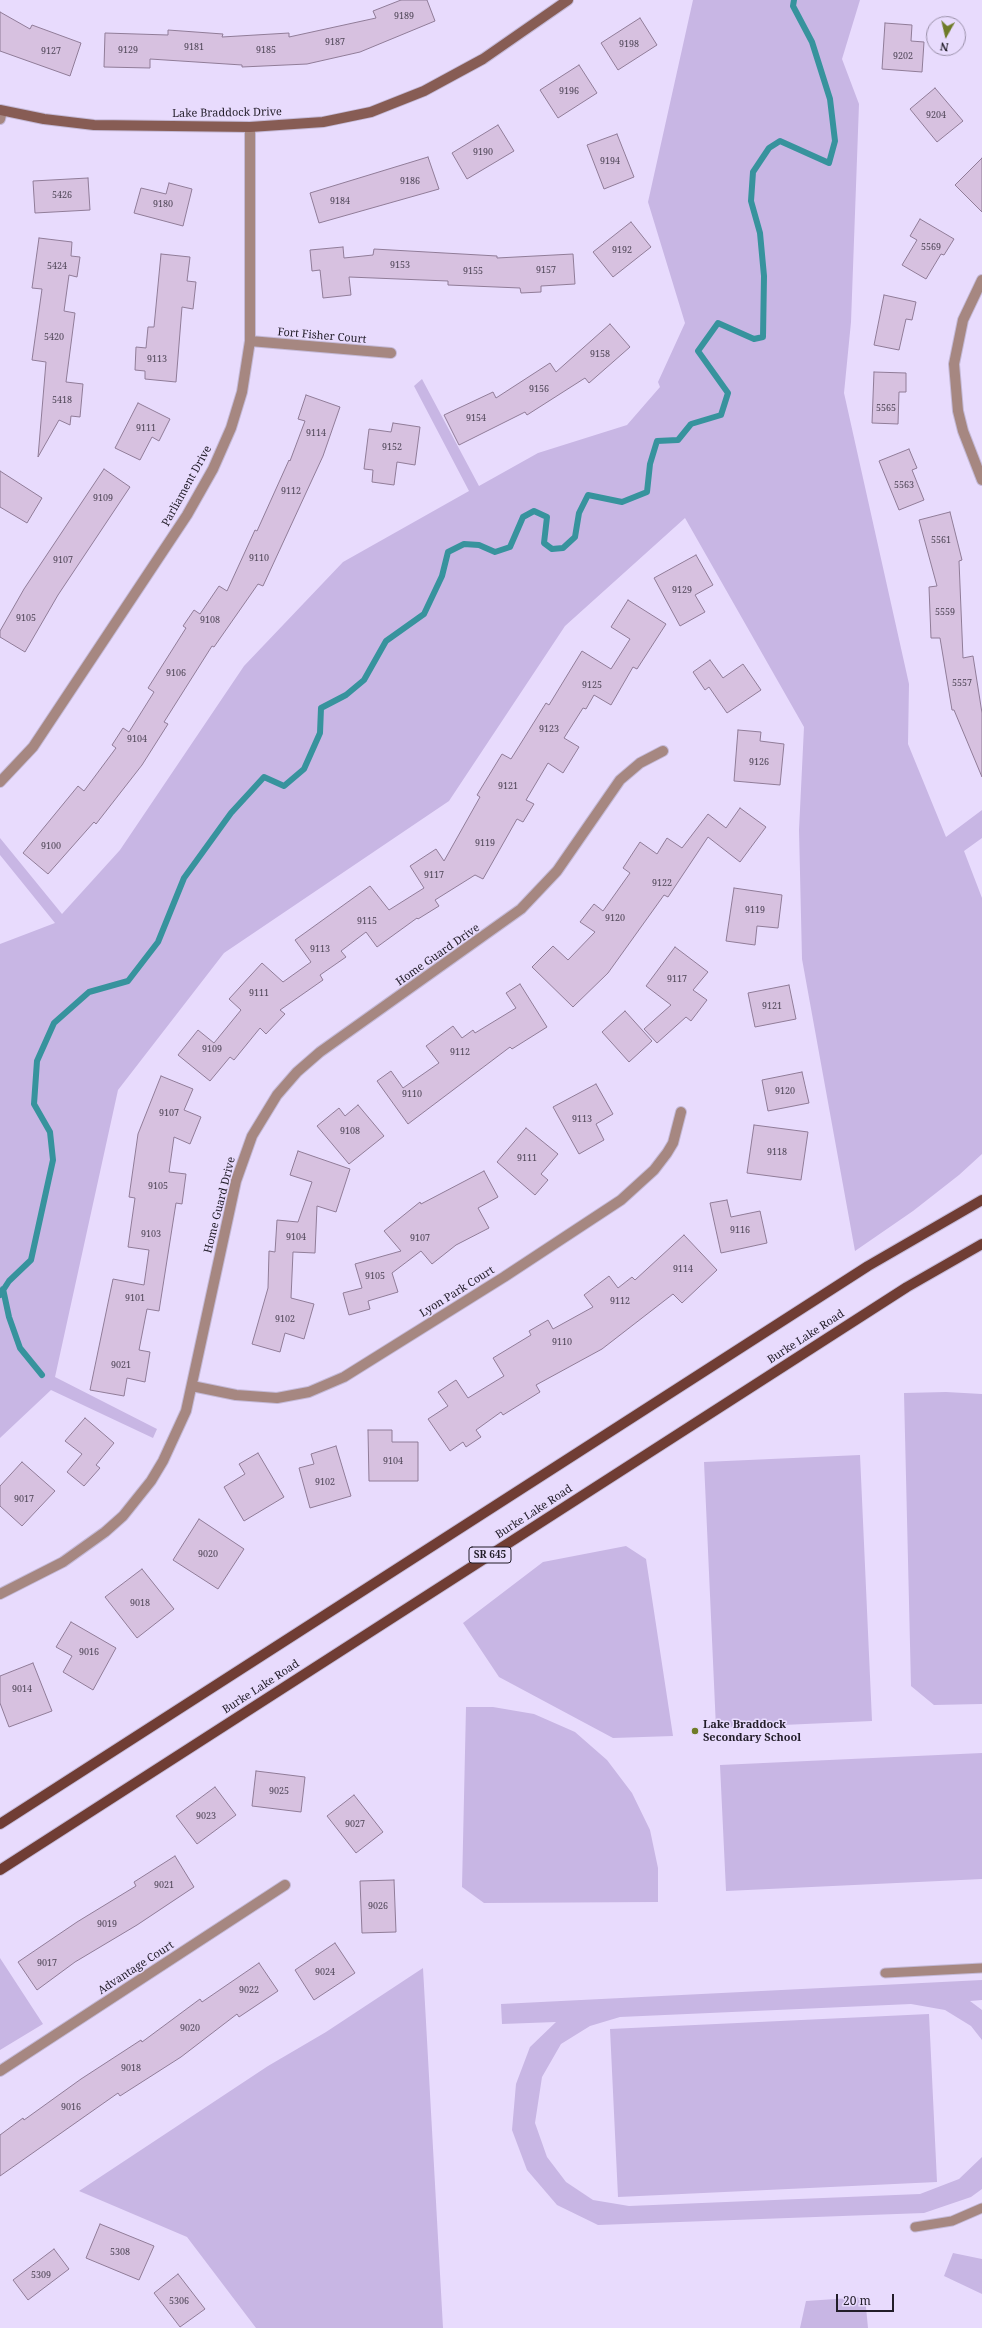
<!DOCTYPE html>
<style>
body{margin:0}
#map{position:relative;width:982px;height:2328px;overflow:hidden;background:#e8dbfd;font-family:"Noto Serif",serif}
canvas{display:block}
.north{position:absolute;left:926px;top:16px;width:40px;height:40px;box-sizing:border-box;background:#e8dbfd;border:1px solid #998fa8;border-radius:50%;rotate:188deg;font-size:11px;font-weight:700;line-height:16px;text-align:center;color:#221d29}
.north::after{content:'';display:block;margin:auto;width:14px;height:18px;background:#6f7b28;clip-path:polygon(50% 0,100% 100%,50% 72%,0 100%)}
.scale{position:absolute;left:836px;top:2294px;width:58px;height:18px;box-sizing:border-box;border:2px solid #221d29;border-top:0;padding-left:5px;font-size:12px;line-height:14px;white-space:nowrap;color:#221d29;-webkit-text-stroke:3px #e8dbfd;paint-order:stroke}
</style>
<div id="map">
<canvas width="982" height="2328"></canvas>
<div class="north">N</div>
<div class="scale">20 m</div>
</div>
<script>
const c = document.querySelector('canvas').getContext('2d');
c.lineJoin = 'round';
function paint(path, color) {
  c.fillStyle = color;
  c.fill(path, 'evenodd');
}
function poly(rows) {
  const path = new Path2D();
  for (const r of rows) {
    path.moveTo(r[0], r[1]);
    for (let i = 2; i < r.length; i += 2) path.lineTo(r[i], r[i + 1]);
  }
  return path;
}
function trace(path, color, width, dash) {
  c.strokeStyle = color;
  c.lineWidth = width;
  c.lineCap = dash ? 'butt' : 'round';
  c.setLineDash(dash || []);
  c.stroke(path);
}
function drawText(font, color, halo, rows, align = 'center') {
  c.font = font + ' "Noto Serif",serif';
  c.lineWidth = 3;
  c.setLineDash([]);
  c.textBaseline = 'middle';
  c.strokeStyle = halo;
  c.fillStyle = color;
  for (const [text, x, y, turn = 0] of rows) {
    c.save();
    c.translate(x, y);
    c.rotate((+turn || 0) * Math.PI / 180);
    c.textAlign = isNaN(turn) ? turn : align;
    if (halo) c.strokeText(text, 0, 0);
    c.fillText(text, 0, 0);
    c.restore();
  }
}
const green = poly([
 [693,0,860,0,842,59,859,104,851,322,844,393,909,684,908,744,946,837,982,810,982,838,964,851,982,898,982,1154,959,1175,913,1211,855,1251,802,959,799,830,804,727,685,518,565,626,449,801,224,953,118,1090,55,1377,157,1429,153,1438,51,1390,0,1438,0,944,55,923,0,855,0,838,62,914,120,850,244,666,343,562,469,491,414,386,422,379,479,486,538,453,627,425,660,387,658,382,685,323,648,202],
 [946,1392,982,1394,982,1704,934,1705,911,1686,904,1393],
 [860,1455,872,1721,716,1728,704,1462],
 [626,1546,646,1559,673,1736,613,1738,499,1677,463,1623,543,1562],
 [466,1707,493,1707,534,1714,575,1732,607,1760,632,1793,650,1830,658,1868,658,1902,484,1903,462,1887],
 [982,1753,982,1879,726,1891,720,1765],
 [0,1958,43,2024,0,2050],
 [423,1968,443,2328,256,2328,187,2237,79,2191,268,2066,326,2032],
 [982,1980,982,2000,970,2001,982,2010,982,2040,971,2026,945,2010,911,2004,620,2017,590,2026,561,2044,542,2077,535,2123,547,2157,566,2182,593,2200,629,2206,920,2194,959,2179,982,2157,982,2189,971,2197,924,2213,598,2225,557,2205,527,2170,512,2130,516,2084,530,2047,556,2022,502,2024,501,2004],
 [929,2014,937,2182,618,2197,610,2029],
 [953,2253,982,2259,982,2294,944,2276],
 [865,2297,868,2328,800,2328,806,2301]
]);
const stream = poly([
 [3,1289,9,1317,20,1348,42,1375],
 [0,1295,9,1281,31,1260,53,1160,50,1132,34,1104,37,1061,54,1023,89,992,128,981,158,942,184,878,231,813,264,777,284,786,304,769,320,733,321,708,346,695,364,680,386,641,424,614,442,576,448,552,464,544,479,545,495,552,510,547,523,517,534,511,547,517,544,543,552,549,563,548,575,537,579,513,588,495,622,502,647,492,650,464,657,441,678,440,691,424,721,415,728,393,698,351,718,323,754,339,763,337,764,276,760,233,751,201,753,172,769,148,780,141,829,163,835,141,830,99,812,42,793,6,794,0]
]);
const building = poly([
 [401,0,427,0,435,21,360,52,307,64,242,67,242,65,150,59,150,68,104,67,105,33,168,35,168,30,223,34,222,37,289,33,289,37,376,18,373,11,401,0],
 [0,12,30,29,32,25,81,43,70,76,0,51,0,12],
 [640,18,657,45,618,70,601,43,640,18],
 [885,23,912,25,911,41,924,42,922,72,882,69,885,23],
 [579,65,597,93,558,118,540,90,579,65],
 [935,88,963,121,937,142,910,109,935,88],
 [498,125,514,151,467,179,452,153,498,125],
 [617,134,634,177,604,189,587,145,617,134],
 [428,157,439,189,319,223,310,193,428,157],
 [982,158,982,212,955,185,982,158],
 [88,178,90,210,35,213,33,181,88,178],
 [169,183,192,189,183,226,134,213,141,188,166,194,169,183],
 [920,219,954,239,944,255,941,254,926,279,902,265,917,240,910,236,920,219],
 [631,222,651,247,613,277,593,252,631,222],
 [39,238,72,242,71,256,80,257,77,277,69,275,64,311,75,313,66,382,83,384,80,417,71,416,70,425,59,420,38,457,46,362,32,360,42,289,32,288,39,238],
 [343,247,344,258,373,255,374,249,497,256,497,258,573,254,575,284,541,286,541,292,521,293,520,288,448,285,448,281,349,277,351,295,323,298,320,270,312,271,310,250,343,247],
 [161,254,190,257,187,281,196,282,193,309,182,307,176,382,145,379,145,371,135,370,136,347,146,348,148,327,154,327,161,254],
 [884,295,916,302,912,320,906,319,899,350,874,345,884,295],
 [610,324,630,347,589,383,585,378,527,415,525,412,459,445,444,415,493,392,496,398,550,363,556,372,610,324],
 [874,372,906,373,906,392,899,392,898,424,872,423,874,372],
 [306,395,340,407,323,456,263,586,258,584,214,647,212,646,164,722,168,724,142,765,96,824,94,822,48,874,23,853,78,786,84,791,116,748,112,745,123,728,129,732,154,692,148,688,186,628,183,626,194,610,200,614,219,586,227,591,255,530,257,531,289,460,290,461,305,421,298,419,306,395],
 [138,403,170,419,159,441,152,437,140,460,115,448,138,403],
 [393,423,420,427,415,465,397,462,394,485,372,482,373,470,364,469,369,429,391,432,393,423],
 [909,449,917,468,912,470,924,500,899,510,879,461,909,449],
 [104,469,130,487,58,595,25,652,0,637,0,631,24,589,104,469],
 [0,471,42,498,27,523,0,507,0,471],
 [950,512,962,560,959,561,963,658,973,656,982,713,982,777,954,710,952,710,940,638,931,638,929,587,937,586,919,520,950,512],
 [696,555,713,585,695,595,705,612,680,626,654,578,696,555],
 [628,600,666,624,637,669,633,667,611,705,594,695,586,709,583,708,564,738,579,747,563,773,548,763,526,800,534,804,523,822,517,819,483,879,475,875,435,900,439,906,418,919,417,918,377,947,366,932,341,951,346,957,320,975,323,980,280,1010,285,1014,266,1034,260,1028,234,1060,230,1057,210,1081,178,1055,198,1030,214,1043,241,1010,229,999,262,963,283,982,311,962,295,940,370,886,389,910,424,888,410,866,436,849,444,861,480,797,477,795,502,754,511,759,546,703,549,705,582,651,611,669,630,639,611,627,628,600],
 [710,660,723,678,743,664,761,690,727,713,709,687,705,690,693,672,710,660],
 [738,730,761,732,760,741,784,744,780,785,734,781,738,730],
 [740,808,766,827,740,862,708,837,668,897,664,895,608,973,573,1007,532,967,553,946,568,960,595,932,580,922,594,904,603,911,630,873,623,868,640,842,657,854,667,838,682,848,708,814,726,828,740,808],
 [734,888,782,895,778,928,757,926,755,945,726,941,734,888],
 [675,947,708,972,693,990,707,1000,691,1021,686,1017,657,1043,644,1029,671,1005,646,986,675,947],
 [520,984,547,1027,512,1049,510,1047,408,1124,377,1081,391,1071,403,1088,439,1063,426,1046,453,1026,462,1038,473,1030,475,1033,516,1008,506,993,520,984],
 [789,985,796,1019,755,1027,748,993,789,985],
 [625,1011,652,1041,629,1062,602,1032,625,1011],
 [802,1072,809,1103,768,1111,762,1080,802,1072],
 [161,1076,193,1089,184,1110,201,1117,190,1144,174,1137,169,1172,186,1174,182,1204,176,1203,159,1311,147,1309,139,1350,150,1352,145,1382,127,1378,124,1396,90,1390,113,1279,144,1285,149,1250,128,1247,135,1198,129,1197,138,1134,161,1076],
 [596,1084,613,1114,596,1124,604,1140,579,1154,553,1107,596,1084],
 [358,1105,384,1136,349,1164,317,1126,339,1108,345,1116,358,1105],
 [754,1125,808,1132,801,1180,747,1173,754,1125],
 [526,1128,558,1154,541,1174,548,1180,535,1195,497,1162,526,1128],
 [298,1151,350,1169,336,1212,317,1206,315,1253,293,1252,291,1298,314,1304,304,1339,285,1333,280,1352,252,1344,268,1288,269,1251,275,1252,277,1220,298,1222,312,1182,290,1175,298,1151],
 [484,1171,498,1197,478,1208,489,1228,456,1245,432,1264,421,1251,392,1273,398,1292,368,1301,370,1309,349,1315,343,1293,362,1288,355,1264,401,1251,384,1231,420,1202,421,1204,484,1171],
 [727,1200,731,1217,760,1211,767,1243,721,1253,710,1203,727,1200],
 [684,1235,717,1270,682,1303,673,1294,602,1349,536,1385,540,1392,503,1415,501,1412,476,1430,481,1437,466,1447,463,1442,450,1451,428,1419,448,1406,438,1392,456,1380,468,1398,504,1376,493,1358,531,1335,529,1331,548,1320,553,1329,593,1307,584,1295,609,1276,618,1288,632,1277,635,1280,684,1235],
 [85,1418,114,1443,96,1465,100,1468,84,1486,67,1472,82,1454,65,1441,85,1418],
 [368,1430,392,1430,392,1442,418,1442,418,1481,369,1481,368,1430],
 [336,1446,351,1496,310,1508,299,1468,314,1464,311,1454,336,1446],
 [258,1453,284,1497,244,1521,224,1487,245,1474,239,1464,258,1453],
 [22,1462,55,1491,22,1526,0,1506,0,1486,22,1462],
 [199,1519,244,1549,218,1589,173,1560,199,1519],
 [142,1569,174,1609,137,1638,105,1597,142,1569],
 [71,1622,116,1648,93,1690,63,1672,72,1656,56,1647,71,1622],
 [33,1663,52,1711,9,1727,0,1703,0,1676,33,1663],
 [256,1771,305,1777,301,1812,252,1806,256,1771],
 [215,1787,236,1815,197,1844,176,1816,215,1787],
 [354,1795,383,1832,356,1853,327,1816,354,1795],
 [175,1856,194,1887,137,1925,75,1962,37,1990,18,1962,77,1922,136,1886,134,1882,175,1856],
 [394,1880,396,1932,362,1933,360,1881,394,1880],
 [335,1943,355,1973,314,2000,295,1970,335,1943],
 [259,1963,278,1991,239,2017,237,2014,181,2057,120,2096,118,2093,0,2176,0,2135,23,2118,24,2120,81,2079,141,2040,142,2042,200,1999,202,2002,259,1963],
 [100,2224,154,2246,139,2280,86,2258,100,2224],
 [54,2249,69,2269,28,2300,13,2280,54,2249],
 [178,2274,205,2309,180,2327,154,2293,178,2274]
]);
const lane = poly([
 [885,1973,982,1968],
 [915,2227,952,2221,982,2208]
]);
const street = poly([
 [0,119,2,111],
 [982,280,963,320,954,364,958,411,963,431,982,480],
 [250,341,391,353],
 [0,782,33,747,187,515,213,469,231,428,242,392,250,341,250,127],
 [192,1386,236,1395,277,1398,309,1392,344,1377,504,1277,621,1200,654,1170,667,1153,673,1143,681,1112],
 [0,1594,63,1562,105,1532,123,1516,151,1481,163,1461,186,1411,236,1181,252,1136,277,1095,297,1072,320,1052,521,909,557,871,620,780,640,763,663,751],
 [0,2071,285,1885]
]);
const secondary = poly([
 [0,110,44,119,94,125,250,127,323,122,371,112,424,91,483,59,568,0]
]);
const primary = poly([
 [0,1824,868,1266,982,1200],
 [0,1870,907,1287,982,1244]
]);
const markers = [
 [695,1731,4,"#6f7b28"]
];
const numberNames = [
 ["9189",404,16],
 ["9187",335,42],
 ["9198",629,44],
 ["9181",194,47],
 ["9129",128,50],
 ["9185",266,50],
 ["9127",51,51],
 ["9202",903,56],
 ["9196",569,91],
 ["9204",936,115],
 ["9190",483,152],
 ["9194",610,161],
 ["9186",410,181],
 ["5426",62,195],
 ["9184",340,201],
 ["9180",163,204],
 ["5569",931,247],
 ["9192",622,250],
 ["9153",400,265],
 ["5424",57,266],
 ["9157",546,270],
 ["9155",473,271],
 ["5420",54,337],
 ["9158",600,354],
 ["9113",157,359],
 ["9156",539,389],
 ["5418",62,400],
 ["5565",886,408],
 ["9154",476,418],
 ["9111",146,428],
 ["9114",316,433],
 ["9152",392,447],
 ["5563",904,485],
 ["9112",291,491],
 ["9109",103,498],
 ["5561",941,540],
 ["9110",259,558],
 ["9107",63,560],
 ["9129",682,590],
 ["5559",945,612],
 ["9105",26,618],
 ["9108",210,620],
 ["9106",176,673],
 ["5557",962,683],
 ["9125",592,685],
 ["9123",549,729],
 ["9104",137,739],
 ["9126",759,762],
 ["9121",508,786],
 ["9119",485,843],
 ["9100",51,846],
 ["9117",434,875],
 ["9122",662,883],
 ["9119",755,910],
 ["9120",615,918],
 ["9115",367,921],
 ["9113",320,949],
 ["9117",677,979],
 ["9111",259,993],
 ["9121",772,1006],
 ["9109",212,1049],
 ["9112",460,1052],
 ["9120",785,1091],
 ["9110",412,1094],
 ["9107",169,1113],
 ["9113",582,1119],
 ["9108",350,1131],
 ["9118",777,1152],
 ["9111",527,1158],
 ["9105",158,1186],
 ["9116",740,1230],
 ["9103",151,1234],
 ["9104",296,1237],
 ["9107",420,1238],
 ["9114",683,1269],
 ["9105",375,1276],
 ["9101",135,1298],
 ["9112",620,1301],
 ["9102",285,1319],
 ["9110",562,1342],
 ["9021",121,1365],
 ["9104",393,1461],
 ["9102",325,1482],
 ["9017",24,1499],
 ["9020",208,1554],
 ["9018",140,1603],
 ["9016",89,1652],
 ["9014",22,1689],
 ["9025",279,1791],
 ["9023",206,1816],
 ["9027",355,1824],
 ["9021",164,1885],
 ["9026",378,1906],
 ["9019",107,1924],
 ["9017",47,1963],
 ["9024",325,1972],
 ["9022",249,1990],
 ["9020",190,2028],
 ["9018",131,2068],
 ["9016",71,2107],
 ["5308",120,2252],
 ["5309",41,2275],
 ["5306",179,2301]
];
const shields = [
 [490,1555,42]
];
const shieldNames = [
 ["SR 645",490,1555]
];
const streetNames = [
 ["Lake Braddock Drive",227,113,-1],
 ["Fort Fisher Court",322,336,5],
 ["Parliament Drive",187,486,-61],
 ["Home Guard Drive",438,955,-35],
 ["Home Guard Drive",220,1205,-76],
 ["Lyon Park Court",457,1292,-32],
 ["Burke Lake Road",806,1337,-33],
 ["Burke Lake Road",534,1512,-33],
 ["Burke Lake Road",261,1687,-33],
 ["Advantage Court",136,1968,-33]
];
const poiNames = [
 ["Lake Braddock",703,1725],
 ["Secondary School",703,1738]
];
paint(green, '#c8b6e4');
trace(stream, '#37939d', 6);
paint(building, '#d7c1e0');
trace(building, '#907c98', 1);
trace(lane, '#c4b9d7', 11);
trace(street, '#c4b9d7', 12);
trace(secondary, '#c4b9d7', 12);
trace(primary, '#c4b9d7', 12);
trace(lane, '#a68781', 9);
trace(street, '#a68781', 10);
trace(secondary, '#875c54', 10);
trace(primary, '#703d34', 10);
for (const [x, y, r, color] of markers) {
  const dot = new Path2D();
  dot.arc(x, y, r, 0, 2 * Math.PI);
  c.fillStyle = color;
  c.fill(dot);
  trace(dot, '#e8dbfd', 1.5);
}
drawText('9px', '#4f4657', null, numberNames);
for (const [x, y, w] of shields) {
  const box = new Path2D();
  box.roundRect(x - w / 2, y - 8, w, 16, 3);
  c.fillStyle = '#e8dbfd';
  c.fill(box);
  trace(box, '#221d29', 1);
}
drawText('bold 10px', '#221d29', null, shieldNames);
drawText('11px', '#221d29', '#e8dbfd', streetNames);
drawText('bold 11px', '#221d29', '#e8dbfd', poiNames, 'left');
</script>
